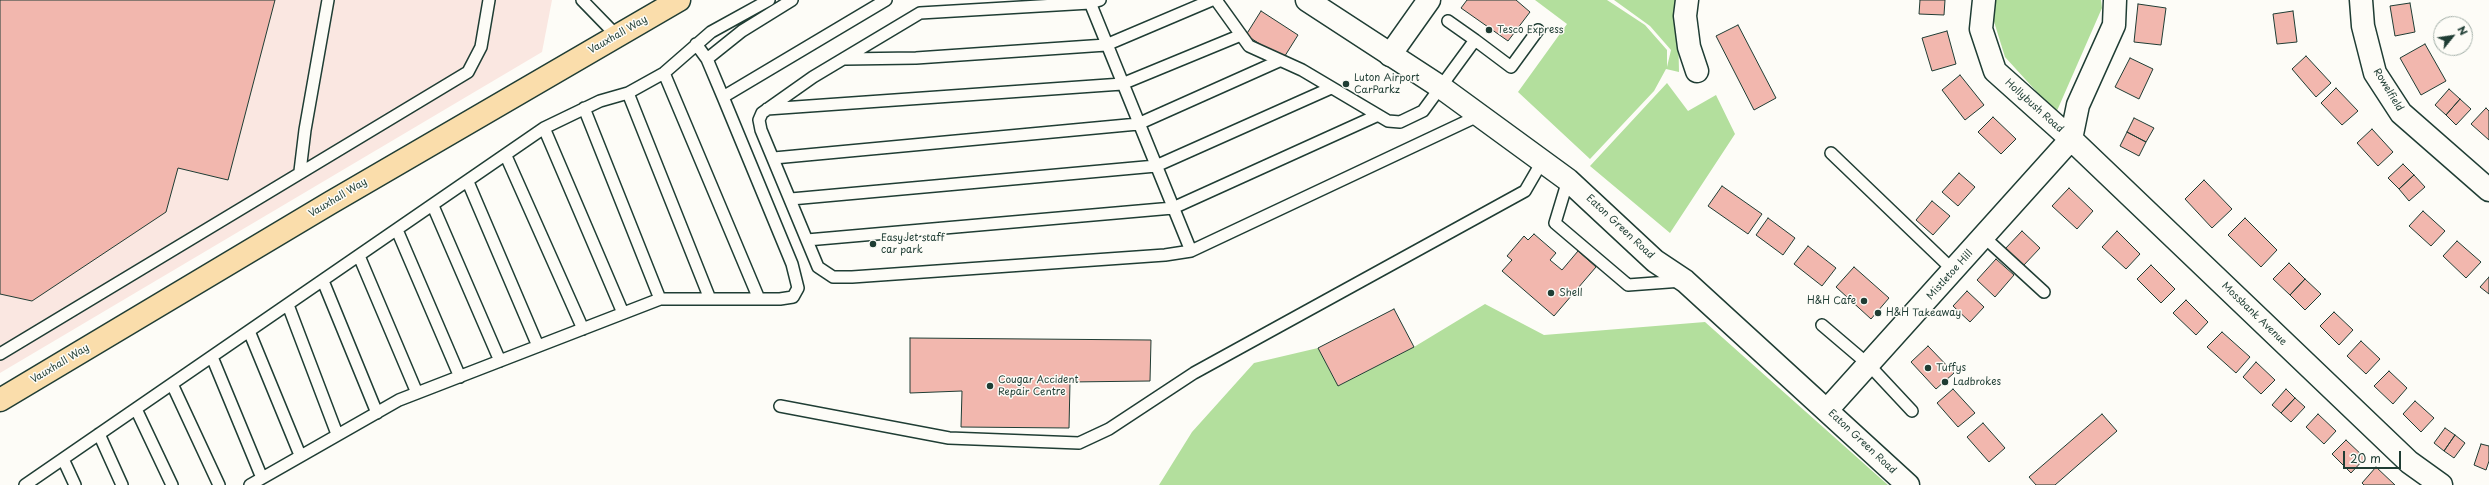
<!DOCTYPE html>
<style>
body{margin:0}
#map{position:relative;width:2489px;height:485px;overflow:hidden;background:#fdfcf7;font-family:"Playpen Sans",sans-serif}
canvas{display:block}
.north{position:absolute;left:2433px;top:16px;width:40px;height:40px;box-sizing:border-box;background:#fdfcf7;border:1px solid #a4b0a9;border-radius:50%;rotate:60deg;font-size:11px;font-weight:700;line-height:16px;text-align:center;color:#1f3d34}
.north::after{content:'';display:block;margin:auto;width:14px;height:18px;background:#1f3d34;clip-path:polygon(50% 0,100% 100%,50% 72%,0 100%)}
.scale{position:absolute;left:2343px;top:451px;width:58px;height:18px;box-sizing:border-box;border:2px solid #1f3d34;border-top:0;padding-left:5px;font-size:12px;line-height:14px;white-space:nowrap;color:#1f3d34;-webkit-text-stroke:3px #fdfcf7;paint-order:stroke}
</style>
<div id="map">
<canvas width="2489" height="485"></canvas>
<div class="north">N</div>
<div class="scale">20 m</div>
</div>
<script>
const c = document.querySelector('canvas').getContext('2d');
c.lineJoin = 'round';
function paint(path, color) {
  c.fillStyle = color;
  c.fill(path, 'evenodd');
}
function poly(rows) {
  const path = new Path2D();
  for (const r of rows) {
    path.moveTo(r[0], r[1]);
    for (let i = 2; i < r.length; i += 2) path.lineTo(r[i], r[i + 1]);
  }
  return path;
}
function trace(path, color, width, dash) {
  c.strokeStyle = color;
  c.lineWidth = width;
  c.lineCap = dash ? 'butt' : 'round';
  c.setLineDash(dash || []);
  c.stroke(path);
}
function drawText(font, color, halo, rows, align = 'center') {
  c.font = font + ' "Playpen Sans",sans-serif';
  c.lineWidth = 3;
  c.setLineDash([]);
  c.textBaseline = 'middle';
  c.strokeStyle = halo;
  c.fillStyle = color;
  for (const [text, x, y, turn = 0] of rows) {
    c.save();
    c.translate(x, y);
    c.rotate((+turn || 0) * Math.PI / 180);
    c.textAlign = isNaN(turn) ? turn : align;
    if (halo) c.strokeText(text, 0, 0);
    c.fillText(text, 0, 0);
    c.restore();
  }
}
const built = poly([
 [0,0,552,0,542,52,0,373]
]);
const green = poly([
 [1535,0,1607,0,1645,25,1667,50,1667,67,1671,50,1650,26,1614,0,1683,0,1678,26,1679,72,1666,69,1654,91,1590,159,1518,92,1567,24],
 [1994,0,2101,0,2102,8,2056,113,2005,57,1991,12],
 [1667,83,1688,111,1716,95,1735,134,1670,233,1590,166],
 [1485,304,1544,335,1705,322,1888,485,1159,485,1192,432,1254,363,1318,348,1338,386,1414,347]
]);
const building = poly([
 [0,0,275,0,228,180,178,168,166,212,32,301,0,294,0,0],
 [1467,0,1516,0,1530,12,1508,41,1461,8,1467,0],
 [1920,0,1945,0,1944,15,1919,14,1920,0],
 [2410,3,2415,32,2395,36,2390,6,2410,3],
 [2138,4,2166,8,2161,45,2134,42,2138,4],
 [1261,11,1298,35,1283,59,1246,35,1261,11],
 [2293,11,2297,42,2277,44,2273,14,2293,11],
 [1738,25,1776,98,1754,110,1716,36,1738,25],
 [1947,31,1956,64,1932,71,1922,38,1947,31],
 [2425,44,2446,81,2421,95,2400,58,2425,44],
 [2306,56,2331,83,2316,97,2292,69,2306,56],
 [2130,58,2153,69,2139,99,2115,87,2130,58],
 [1960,75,1984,105,1965,120,1942,90,1960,75],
 [2336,88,2358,111,2342,125,2321,103,2336,88],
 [2449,89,2460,99,2446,115,2435,105,2449,89],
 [2460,99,2471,109,2456,125,2446,115,2460,99],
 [2486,108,2489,111,2489,140,2471,124,2486,108],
 [1993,117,2016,139,2001,154,1978,132,1993,117],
 [2134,118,2154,128,2146,142,2127,132,2134,118],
 [2372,129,2393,152,2378,166,2357,143,2372,129],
 [2127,132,2146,142,2139,156,2120,146,2127,132],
 [2403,164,2414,175,2399,189,2388,178,2403,164],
 [1959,173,1975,187,1958,206,1942,192,1959,173],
 [2414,175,2425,187,2409,201,2399,189,2414,175],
 [2204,180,2232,209,2212,228,2185,199,2204,180],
 [1722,186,1762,214,1748,234,1708,206,1722,186],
 [2069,188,2093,211,2077,229,2052,206,2069,188],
 [1932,201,1950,216,1933,235,1916,220,1932,201],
 [2423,211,2445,231,2431,246,2409,226,2423,211],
 [1768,218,1795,238,1783,255,1756,235,1768,218],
 [2245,218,2277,250,2261,267,2228,235,2245,218],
 [2022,231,2040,248,2023,266,2005,249,2022,231],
 [2117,231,2140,254,2126,269,2102,247,2117,231],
 [1534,234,1556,253,1550,260,1562,270,1578,251,1596,267,1554,316,1502,271,1512,260,1507,256,1524,236,1528,240,1534,234],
 [2457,241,2481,262,2466,278,2443,256,2457,241],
 [1808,246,1836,268,1822,286,1794,264,1808,246],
 [1996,259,2014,275,1995,297,1977,280,1996,259],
 [2289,263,2305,279,2290,295,2273,279,2289,263],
 [2151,265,2175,289,2161,303,2137,279,2151,265],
 [1854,267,1889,298,1871,319,1836,287,1854,267],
 [2489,277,2489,294,2480,287,2489,277],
 [2305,279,2321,294,2305,310,2290,295,2305,279],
 [1967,291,1984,307,1970,322,1953,306,1967,291],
 [2186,300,2208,322,2196,335,2173,313,2186,300],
 [1394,309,1414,347,1338,386,1318,348,1394,309],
 [2334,312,2353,330,2339,345,2320,326,2334,312],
 [2222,332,2250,357,2236,373,2207,347,2222,332],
 [910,338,1151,340,1150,381,1070,382,1069,428,961,427,962,391,910,393,910,338],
 [2361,341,2380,359,2366,374,2347,356,2361,341],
 [1928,346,1954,373,1936,389,1911,362,1928,346],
 [2256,362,2275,380,2261,394,2243,377,2256,362],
 [2389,371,2407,388,2393,404,2374,386,2389,371],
 [1953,389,1975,413,1958,427,1937,403,1953,389],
 [2286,389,2295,398,2281,413,2272,405,2286,389],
 [2295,398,2305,407,2291,422,2281,413,2295,398],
 [2415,401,2434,418,2421,432,2403,414,2415,401],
 [2102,414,2117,431,2055,485,2036,485,2029,477,2102,414],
 [2318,414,2336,431,2324,444,2306,427,2318,414],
 [1983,423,2005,448,1989,462,1967,437,1983,423],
 [2445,428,2455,435,2444,451,2434,443,2445,428],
 [2455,435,2465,443,2454,458,2444,451,2455,435],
 [2346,440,2365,458,2351,473,2332,454,2346,440],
 [2481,444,2489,446,2489,461,2486,470,2474,465,2481,444],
 [2376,467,2395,485,2364,485,2362,483,2376,467]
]);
const lane = poly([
 [582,0,617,36],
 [1089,0,1191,251],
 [1100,0,1090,3,920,13,813,77,762,113,759,120,761,130,818,267,833,277,852,277,1165,255,1191,251,1480,115],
 [1216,0,1249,46,1302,70,1388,121,1400,122,1423,111,1475,40,1511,67,1538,30],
 [1448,21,1475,40],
 [707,59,742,31,792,0],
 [845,59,916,58,1106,45,1212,0],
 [664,73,759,299],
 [628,93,710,299],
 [723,97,886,0],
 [584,108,660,299],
 [767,109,1122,84,1241,35],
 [544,128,623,313],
 [1831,153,1954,271],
 [506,156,583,329],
 [774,158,1138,124,1279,61],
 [300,171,305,130,328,0],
 [1568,180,1555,223,1628,285,1682,281],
 [468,182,538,346],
 [791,199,1156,166,1331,88],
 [433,206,500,361],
 [397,230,460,377],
 [1984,237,2044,292],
 [807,240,1173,208,1376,116],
 [359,256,417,393],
 [323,281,377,413],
 [288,305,337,434],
 [1822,325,1869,365,1912,411],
 [249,331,300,455],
 [0,354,468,72,481,47,489,0],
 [212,357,262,478],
 [172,384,219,485],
 [780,406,949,438,1079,443,1109,429,1194,373,1525,191,1543,160],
 [136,409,172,485],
 [99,434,122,485],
 [63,459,75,485],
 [25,485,544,128,600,101,628,93,664,73,711,32,769,0],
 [250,485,399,400,660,299,780,299,793,297,798,288,792,264,723,97,707,59,696,44]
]);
const street = poly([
 [1687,0,1685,16,1689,47,1697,71],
 [1984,0,1981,29,1995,71,2071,139,2409,462,2441,485],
 [2361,0,2363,26,2375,73,2401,113,2489,190],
 [1390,55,1429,0],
 [1827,410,2071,139,2078,105,2114,25,2115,0]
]);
const secondary = poly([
 [1307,0,1442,88,1568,180,1655,261,1685,281,1908,485]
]);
const primary = poly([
 [0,400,330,203,679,0]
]);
const markers = [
 [1489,30,4,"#1f3d34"],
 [1346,84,4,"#1f3d34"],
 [873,244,4,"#1f3d34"],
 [1551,293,4,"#1f3d34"],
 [1864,301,4,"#1f3d34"],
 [1878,313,4,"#1f3d34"],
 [1928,368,4,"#1f3d34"],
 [1945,382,4,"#1f3d34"],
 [990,386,4,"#1f3d34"]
];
const poiNames = [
 ["Tesco Express",1497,30],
 ["Luton Airport",1354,78],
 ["CarParkz",1354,90],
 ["EasyJet staff",881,238],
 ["car park",881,250],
 ["Shell",1559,293],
 ["H&H Cafe",1856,301,"right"],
 ["H&H Takeaway",1886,313],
 ["Tuffys",1936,368],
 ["Cougar Accident",998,380],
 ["Repair Centre",998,392],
 ["Ladbrokes",1953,382]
];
const streetNames = [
 ["Vauxhall Way",618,35,-30],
 ["Rowelfield",2388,90,59],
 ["Hollybush Road",2034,106,42],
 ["Vauxhall Way",338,198,-31],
 ["Eaton Green Road",1620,227,43],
 ["Mistletoe Hill",1950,275,-48],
 ["Mossbank Avenue",2254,314,44],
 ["Vauxhall Way",60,364,-31],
 ["Eaton Green Road",1862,442,43]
];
paint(built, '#fae7e1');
paint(green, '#b3df9d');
paint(building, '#f2b7ae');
trace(building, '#1f3d34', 1);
trace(lane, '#1f3d34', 14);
trace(street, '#1f3d34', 25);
trace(secondary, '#1f3d34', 25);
trace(primary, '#1f3d34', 25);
trace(lane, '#fdfcf7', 11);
trace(street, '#fdfcf7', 22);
trace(secondary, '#fdfcf7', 22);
trace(primary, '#faddab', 22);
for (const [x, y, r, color] of markers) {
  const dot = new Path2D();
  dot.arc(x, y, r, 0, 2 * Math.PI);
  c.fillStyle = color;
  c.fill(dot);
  trace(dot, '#fdfcf7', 1.5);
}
drawText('10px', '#1f3d34', '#fdfcf7', poiNames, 'left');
drawText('10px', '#1f3d34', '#fdfcf7', streetNames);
</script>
